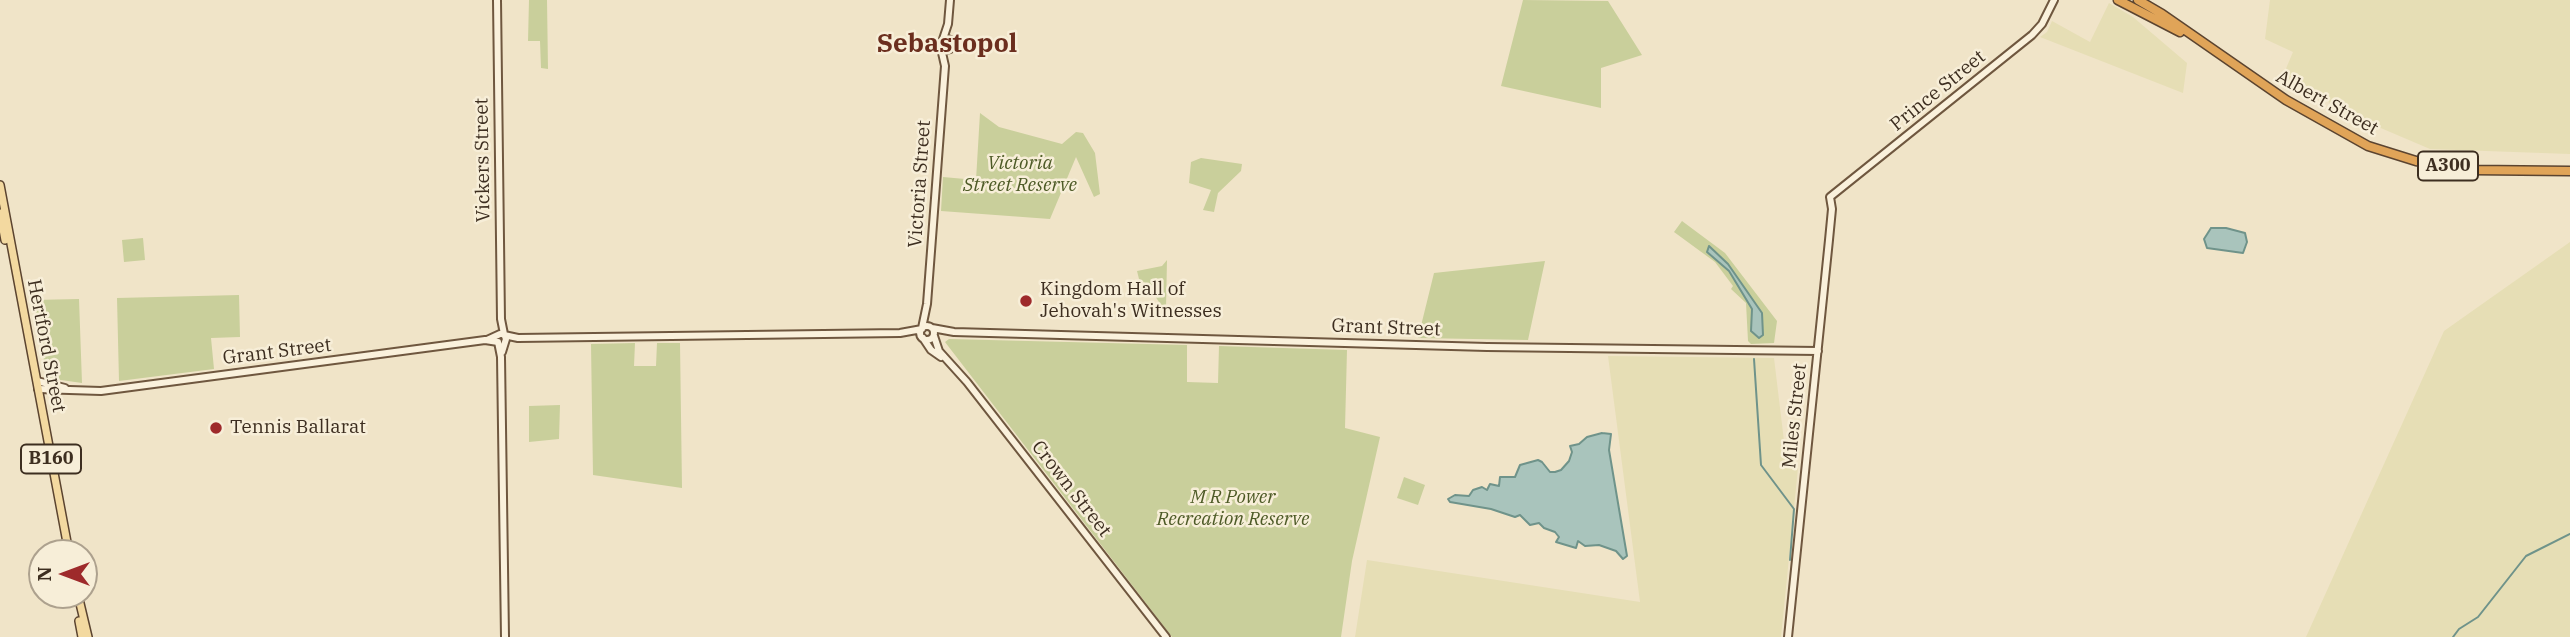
<!DOCTYPE html>
<style>
body{margin:0}
#map{position:relative;width:2570px;height:637px;overflow:hidden;background:#f0e4c8;font-family:"IBM Plex Serif",serif}
canvas{display:block}
.north{position:absolute;left:28px;top:539px;width:70px;height:70px;box-sizing:border-box;background:#f7eed8;border:2px solid #ada18e;border-radius:50%;rotate:270deg;font-size:19px;font-weight:700;line-height:28px;text-align:center;color:#3d2e20}
.north::after{content:'';display:block;margin:auto;width:24px;height:32px;background:#9e2a2b;clip-path:polygon(50% 0,100% 100%,50% 72%,0 100%)}
</style>
<div id="map">
<canvas width="2570" height="637"></canvas>
<div class="north">N</div>
</div>
<script>
const c = document.querySelector('canvas').getContext('2d');
c.lineJoin = 'round';
function paint(path, color) {
  c.fillStyle = color;
  c.fill(path, 'evenodd');
}
function poly(rows) {
  const path = new Path2D();
  for (const r of rows) {
    if (r.length === 3) {
      path.moveTo(r[0] + r[2], r[1]);
      path.arc(r[0], r[1], r[2], 0, 2 * Math.PI);
      continue;
    }
    path.moveTo(r[0], r[1]);
    for (let i = 2; i < r.length; i += 2) path.lineTo(r[i], r[i + 1]);
  }
  return path;
}
function trace(path, color, width, dash) {
  c.strokeStyle = color;
  c.lineWidth = width;
  c.lineCap = dash ? 'butt' : 'round';
  c.setLineDash(dash || []);
  c.stroke(path);
}
function drawText(font, color, halo, rows, align = 'center') {
  c.font = font + ' "IBM Plex Serif",serif';
  c.lineWidth = 5;
  c.setLineDash([]);
  c.textBaseline = 'middle';
  c.strokeStyle = halo;
  c.fillStyle = color;
  for (const [text, x, y, turn = 0] of rows) {
    c.save();
    c.translate(x, y);
    c.rotate((+turn || 0) * Math.PI / 180);
    c.textAlign = isNaN(turn) ? turn : align;
    if (halo) c.strokeText(text, 0, 0);
    c.fillText(text, 0, 0);
    c.restore();
  }
}
const farmland = poly([
 [2270,0,2570,0,2570,154,2430,149,2369,123,2282,78,2293,52,2265,39],
 [2109,3,2133,17,2187,63,2183,93,2040,37,2047,32,2052,21,2090,42],
 [2570,242,2570,637,2306,637,2444,331],
 [1608,356,1774,358,1787,466,1798,468,1781,637,1355,637,1367,560,1640,602]
]);
const green = poly([
 [529,0,547,0,548,69,541,68,540,41,528,41],
 [1523,0,1608,1,1642,55,1601,68,1601,108,1501,86],
 [980,113,999,127,1062,144,1076,132,1083,133,1095,153,1100,194,1094,197,1076,157,1050,219,941,211,943,177,976,180],
 [1201,158,1242,164,1241,171,1218,193,1214,212,1203,210,1211,190,1189,183,1191,162],
 [1682,221,1725,253,1777,321,1774,343,1751,344,1748,341,1746,303,1731,289,1733,286,1715,262,1674,232],
 [143,238,145,260,124,262,122,240],
 [1167,260,1166,308,1163,308,1147,284,1139,279,1137,271,1162,266],
 [1545,261,1528,340,1418,338,1434,273],
 [239,295,240,337,211,338,214,369,119,381,117,298],
 [79,299,82,383,47,378,33,300],
 [949,339,1187,345,1187,382,1218,383,1219,346,1347,350,1345,428,1380,437,1352,561,1341,637,1172,637,945,342],
 [635,343,634,366,656,366,657,343,680,343,682,488,593,475,591,344],
 [560,405,559,439,529,442,529,406],
 [1404,477,1425,485,1418,505,1397,498]
]);
const water = poly([
 [2211,228,2226,228,2245,233,2247,242,2243,253,2207,248,2204,239,2211,228],
 [1709,246,1728,264,1762,313,1763,335,1759,338,1751,331,1752,309,1729,271,1707,252,1709,246],
 [1602,433,1611,434,1609,450,1627,556,1623,559,1616,551,1599,545,1585,546,1578,541,1576,548,1556,542,1559,537,1555,532,1544,528,1539,523,1530,525,1520,515,1515,517,1491,509,1450,502,1448,499,1455,495,1469,496,1473,490,1482,487,1487,490,1490,484,1499,486,1500,477,1515,477,1520,465,1538,460,1542,462,1550,472,1555,472,1561,470,1569,461,1572,452,1570,446,1579,444,1587,437,1602,433]
]);
const stream = poly([
 [1754,359,1761,465,1794,509,1790,560],
 [2453,637,2459,629,2478,617,2526,556,2570,534]
]);
const secondary = poly([
 [497,0,501,319,504,334],
 [943,39,948,24,950,0],
 [927,333,7],
 [922,328,927,304,945,66,940,44,944,38,951,40,953,45,950,49,945,50,941,48],
 [932,328,954,332,1487,347,1818,351],
 [504,335,518,338,900,333,922,329],
 [934,336,939,351,967,382,1166,637],
 [923,338,931,350,941,357],
 [487,340,500,334,504,334,506,339,502,352],
 [498,342,501,357,505,637],
 [37,381,65,388],
 [38,389,101,391,485,340,498,342],
 [1788,637,1829,240,1832,209,1830,197,2032,35,2042,24,2054,0]
]);
const primary = poly([
 [0,185,69,553],
 [0,213,5,240],
 [78,595,88,637],
 [79,621,82,637]
]);
const highway = poly([
 [2118,0,2180,32],
 [2138,0,2162,14,2286,100,2368,146,2416,161,2473,170,2570,171]
]);
const markers = [
 [1026,301,7,"#9e2a2b"],
 [216,428,7,"#9e2a2b"]
];
const shields = [
 [2448,166,60],
 [51,459,60]
];
const shieldNames = [
 ["A300",2448,166],
 ["B160",51,459]
];
const streetNames = [
 ["Prince Street",1938,91,-39],
 ["Albert Street",2327,103,29],
 ["Vickers Street",483,160,-91],
 ["Victoria Street",920,184,-86],
 ["Grant Street",1386,328,2],
 ["Hertford Street",46,346,79],
 ["Grant Street",277,352,-7],
 ["Miles Street",1795,416,-84],
 ["Crown Street",1071,489,52]
];
const parkNames = [
 ["Victoria",1020,164],
 ["Street Reserve",1020,186],
 ["M R Power",1233,498],
 ["Recreation Reserve",1233,520]
];
const poiNames = [
 ["Kingdom Hall of",1040,290],
 ["Jehovah's Witnesses",1040,312],
 ["Tennis Ballarat",230,428]
];
const districtNames = [
 ["Sebastopol",947,44]
];
paint(farmland, '#e6deb5');
paint(green, '#c9cf9b');
paint(water, '#a9c4bc');
trace(water, '#6f938a', 2);
trace(stream, '#6f938a', 2);
trace(secondary, '#6f573f', 10);
trace(primary, '#5b4430', 10);
trace(highway, '#5b4430', 11);
trace(secondary, '#faf1dc', 6);
trace(primary, '#f3d9a0', 7);
trace(highway, '#e0a458', 8);
for (const [x, y, r, color] of markers) {
  const dot = new Path2D();
  dot.arc(x, y, r, 0, 2 * Math.PI);
  c.fillStyle = color;
  c.fill(dot);
  trace(dot, '#f7eed8', 2.5);
}
for (const [x, y, w] of shields) {
  const box = new Path2D();
  box.roundRect(x - w / 2, y - 14.5, w, 29, 5);
  c.fillStyle = '#f7eed8';
  c.fill(box);
  trace(box, '#3d2e20', 2);
}
drawText('bold 18px', '#3d2e20', null, shieldNames);
drawText('19px', '#3d2e20', '#f7eed8', streetNames);
drawText('italic 19px', '#4d5a26', '#f7eed8', parkNames);
drawText('19px', '#3d2e20', '#f7eed8', poiNames, 'left');
drawText('bold 26px', '#6b2e1e', '#f7eed8', districtNames);
</script>
